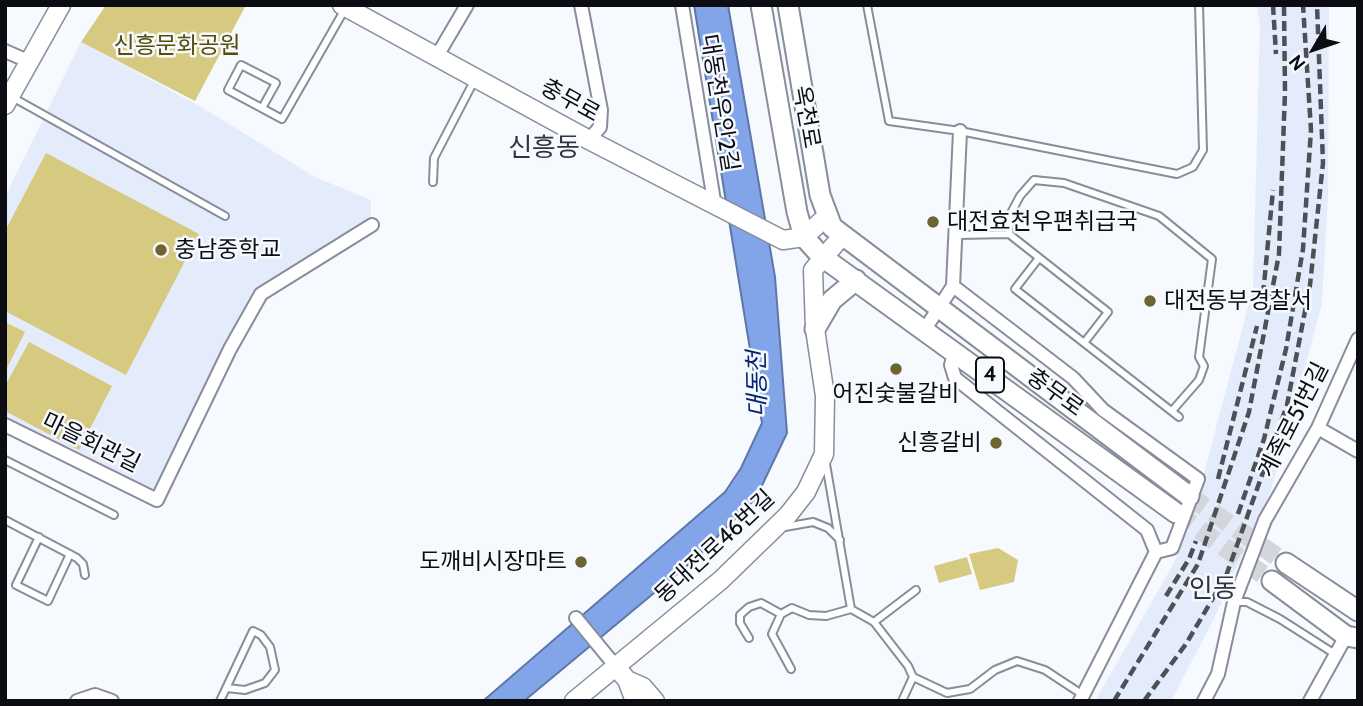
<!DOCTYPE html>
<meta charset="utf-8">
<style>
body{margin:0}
#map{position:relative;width:1363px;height:706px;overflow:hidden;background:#f6f9fe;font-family:Cabin,sans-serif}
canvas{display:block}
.frame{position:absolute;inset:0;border:7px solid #0b0d12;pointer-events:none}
.north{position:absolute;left:1279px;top:14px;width:70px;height:70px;-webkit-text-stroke:5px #f6f9fe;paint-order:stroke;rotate:231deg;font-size:19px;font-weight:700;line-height:28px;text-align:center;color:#0b0d12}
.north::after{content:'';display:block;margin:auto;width:24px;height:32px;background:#0b0d12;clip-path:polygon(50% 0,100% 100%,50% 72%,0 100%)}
</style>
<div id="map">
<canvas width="1363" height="706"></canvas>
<div class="frame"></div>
<div class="north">N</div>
</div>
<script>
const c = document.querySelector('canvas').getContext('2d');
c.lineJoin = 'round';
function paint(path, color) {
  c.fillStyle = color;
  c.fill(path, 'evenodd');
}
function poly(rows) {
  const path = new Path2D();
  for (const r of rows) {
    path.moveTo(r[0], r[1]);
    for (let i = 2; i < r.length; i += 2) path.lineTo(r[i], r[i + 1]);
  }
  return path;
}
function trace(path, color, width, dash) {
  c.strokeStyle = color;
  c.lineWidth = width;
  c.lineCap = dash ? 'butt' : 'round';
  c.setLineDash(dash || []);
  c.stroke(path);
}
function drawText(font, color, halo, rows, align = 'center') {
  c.font = font + ' Cabin,"Noto Sans KR",sans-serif';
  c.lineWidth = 5;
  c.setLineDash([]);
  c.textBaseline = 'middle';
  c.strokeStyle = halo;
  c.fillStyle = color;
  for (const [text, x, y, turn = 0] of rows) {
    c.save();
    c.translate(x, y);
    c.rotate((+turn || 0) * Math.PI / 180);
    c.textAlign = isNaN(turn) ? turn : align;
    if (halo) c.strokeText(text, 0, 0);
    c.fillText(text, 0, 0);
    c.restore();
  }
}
const built = poly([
 [1257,5,1329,5,1328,195,1322,304,1271,490,1215,617,1171,701,1095,701,1175,561,1203,477,1253,288,1260,24],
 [81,42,203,108,315,177,371,200,371,218,264,283,151,493,5,416,5,197]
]);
const green = poly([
 [106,5,246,5,195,101,81,42],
 [46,153,199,234,126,375,5,311,5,231],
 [5,322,25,332,5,372],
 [29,342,112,386,79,450,5,411,5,386],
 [998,548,1018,560,1014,582,980,590,969,554],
 [967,557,972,574,939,583,934,566]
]);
const water = poly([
 [694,5,728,5,775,277,787,433,756,498,695,559,524,701,483,701,725,492,741,468,762,423,694,5]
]);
const primaryTunnel = poly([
 [1189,496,1286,563],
 [1176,513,1272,581]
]);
const lane = poly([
 [867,5,889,121,960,131,1177,174,1193,167,1203,150,1199,5],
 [12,97,225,216],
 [262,108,276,83,241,65,228,90,282,119,345,9],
 [433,182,434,158,474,81],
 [1009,234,1011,213,1020,196,1034,180,1064,183,1159,216,1212,259,1199,357,1204,366,1199,380,1172,411],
 [958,235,1009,234,1108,312,1084,343],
 [1039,258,1015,289,1179,417],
 [5,460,114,515],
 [826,464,851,609,874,622,908,666,913,677,902,701],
 [5,520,77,558,83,564,85,575],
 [785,527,813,522,828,528,840,540],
 [39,537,16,585,48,601,70,554],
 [1234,602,1247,602,1280,619,1335,654],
 [874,622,916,590],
 [749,638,740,623,740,615,749,607,761,603,781,614],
 [791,669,772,634,781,614,792,608,809,615,826,616,851,609],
 [913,677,947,693,970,689,995,670,1017,661,1045,670,1083,695],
 [220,701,253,631,261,635,270,647,275,670,265,683,245,690,227,688]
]);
const street = poly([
 [581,5,601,110,600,127,589,140],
 [682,5,715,207],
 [5,51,28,61],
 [437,56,467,5],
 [953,286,1073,378,1103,410,1198,479,1172,548,1156,552,1080,701],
 [925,329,953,286,960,131],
 [955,350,951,365,955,378,1147,530,1156,552],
 [5,425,157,500,230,349,261,294,372,225],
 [1318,428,1358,451],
 [576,618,617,668],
 [77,701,95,695,112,701],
 [1204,701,1218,674,1234,602,1265,520,1318,428,1358,339],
 [1310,701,1346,636]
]);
const secondary = poly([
 [342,5,589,140,783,240,804,237,826,217],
 [5,105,61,5],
 [617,668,627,680,635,701],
 [627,680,643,687,655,701],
 [574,701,721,580,788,515,806,492,824,454,825,396,815,329,813,270,842,236]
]);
const primary = poly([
 [761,5,797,212,804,237,821,256,1176,513],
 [788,5,820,195,832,227,1189,496],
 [815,329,832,300,856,280],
 [1286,563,1358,611],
 [1272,581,1346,636,1358,638]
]);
const rail = poly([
 [1273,5,1276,54],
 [1263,295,1273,190],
 [1218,479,1257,326],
 [1238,514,1264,439,1286,349,1303,249,1311,130,1303,5],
 [1166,596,1189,559,1196,541],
 [1114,701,1198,564,1249,412,1279,254,1285,92,1284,5],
 [1144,701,1186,644,1226,576,1287,405,1310,285,1323,163,1317,5]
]);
const markers = [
 [933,222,7,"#6d6431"],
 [161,250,7,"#6d6431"],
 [1150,301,7,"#6d6431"],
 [896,369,7,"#6d6431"],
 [996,443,7,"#6d6431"],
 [581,562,7,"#6d6431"]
];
const shields = [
 [990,375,28]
];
const shieldNames = [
 ["4",990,375]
];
const parkNames = [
 ["신흥문화공원",177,46]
];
const streetNames = [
 ["충무로",570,101,29],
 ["대동천우안2길",719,103,81],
 ["옥천로",806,117,80],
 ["충무로",1055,393,36],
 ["계족로51번길",1294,420,-63],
 ["마을회관길",91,443,26],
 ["동대전로46번길",715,547,-43]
];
const poiNames = [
 ["대전효천우편취급국",947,222],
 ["충남중학교",175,250],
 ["대전동부경찰서",1164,301],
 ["어진숯불갈비",896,394,"center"],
 ["신흥갈비",982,443,"right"],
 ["도깨비시장마트",567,562,"right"]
];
const waterNames = [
 ["대동천",758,384,-91]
];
const quarterNames = [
 ["신흥동",544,148],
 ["인동",1213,589]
];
paint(built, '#e4ecfc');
paint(green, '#d6c980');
paint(water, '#82a5e9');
trace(water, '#5e77a8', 2);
trace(primaryTunnel, '#d3d6db', 19, [19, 10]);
trace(lane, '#878d9a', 10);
trace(street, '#878d9a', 16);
trace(secondary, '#878d9a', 21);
trace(primary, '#878d9a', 23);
trace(lane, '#fff', 6);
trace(street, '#fff', 12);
trace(secondary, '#fff', 18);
trace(primary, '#fff', 19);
trace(rail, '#4d5055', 4.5, [10, 5]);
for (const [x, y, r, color] of markers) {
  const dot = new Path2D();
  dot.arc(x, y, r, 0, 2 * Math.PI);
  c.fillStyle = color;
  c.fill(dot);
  trace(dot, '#f6f9fe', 2.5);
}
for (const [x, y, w] of shields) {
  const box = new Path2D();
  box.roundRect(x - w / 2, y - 17.5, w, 35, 5);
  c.fillStyle = '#f6f9fe';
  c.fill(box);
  trace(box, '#0b0d12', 2);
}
drawText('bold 21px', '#0b0d12', null, shieldNames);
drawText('23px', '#574d09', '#f6f9fe', parkNames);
drawText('23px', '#0b0d12', '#f6f9fe', streetNames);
drawText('23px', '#0b0d12', '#f6f9fe', poiNames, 'left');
drawText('italic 24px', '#042672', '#f6f9fe', waterNames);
drawText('26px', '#2f343e', '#f6f9fe', quarterNames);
</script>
